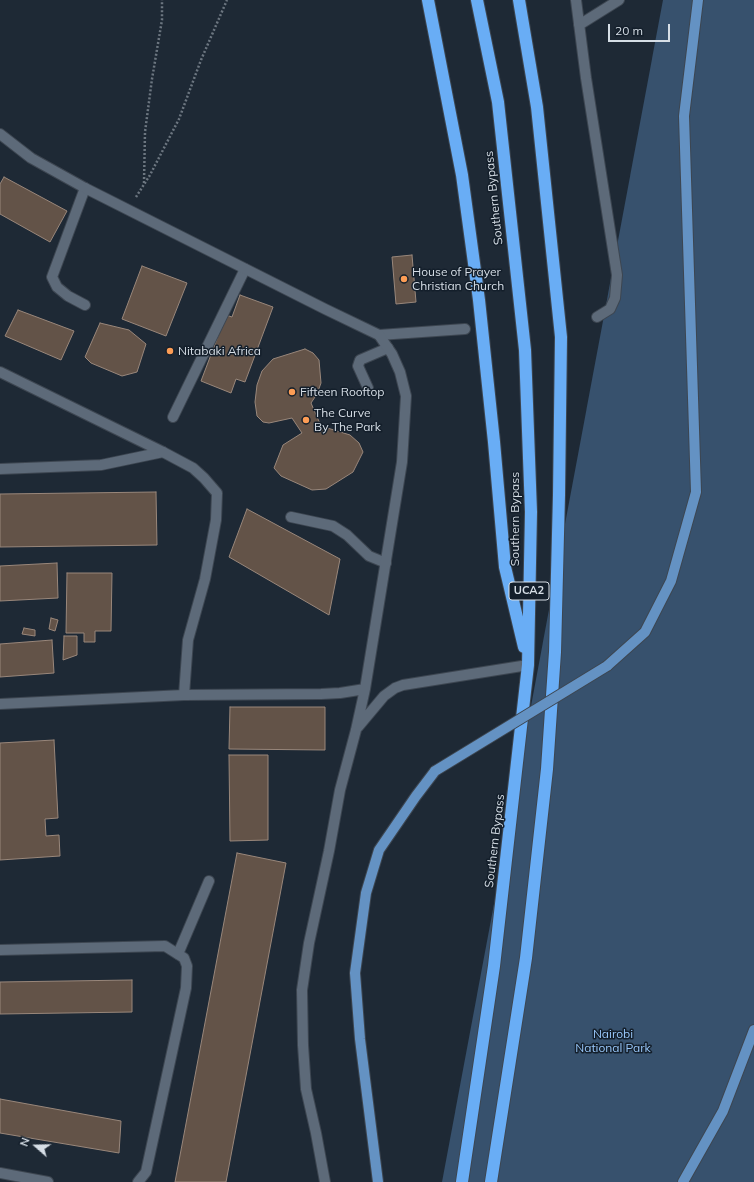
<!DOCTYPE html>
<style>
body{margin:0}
#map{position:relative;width:754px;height:1182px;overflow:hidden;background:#1e2935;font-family:Mulish,sans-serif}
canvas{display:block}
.north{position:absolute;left:16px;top:1126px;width:40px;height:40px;-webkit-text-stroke:3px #141f2b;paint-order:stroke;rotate:290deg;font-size:11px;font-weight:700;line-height:16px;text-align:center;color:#d6dee6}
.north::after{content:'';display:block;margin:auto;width:14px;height:18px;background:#d6dee6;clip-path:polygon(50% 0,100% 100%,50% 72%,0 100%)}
.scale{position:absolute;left:608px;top:24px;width:62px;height:18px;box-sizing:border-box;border:2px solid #d6dee6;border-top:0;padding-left:5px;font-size:12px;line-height:14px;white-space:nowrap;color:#d6dee6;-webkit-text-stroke:3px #141f2b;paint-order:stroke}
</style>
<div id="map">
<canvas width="754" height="1182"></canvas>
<div class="north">N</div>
<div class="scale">20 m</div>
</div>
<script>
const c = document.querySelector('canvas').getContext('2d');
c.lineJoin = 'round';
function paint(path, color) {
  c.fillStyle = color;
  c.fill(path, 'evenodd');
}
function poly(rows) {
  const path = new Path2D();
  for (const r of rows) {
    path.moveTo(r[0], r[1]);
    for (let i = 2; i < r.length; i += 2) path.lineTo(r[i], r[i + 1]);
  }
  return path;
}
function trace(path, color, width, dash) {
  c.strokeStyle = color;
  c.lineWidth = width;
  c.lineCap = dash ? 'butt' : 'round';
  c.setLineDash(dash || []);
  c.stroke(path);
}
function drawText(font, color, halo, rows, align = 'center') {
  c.font = font + ' Mulish,sans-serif';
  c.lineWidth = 3;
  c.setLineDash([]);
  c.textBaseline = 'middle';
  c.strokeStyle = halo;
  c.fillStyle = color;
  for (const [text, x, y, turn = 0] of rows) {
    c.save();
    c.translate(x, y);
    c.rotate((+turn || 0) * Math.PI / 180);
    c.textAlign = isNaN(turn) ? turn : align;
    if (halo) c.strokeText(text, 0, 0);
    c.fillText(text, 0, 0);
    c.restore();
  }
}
const green = poly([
 [663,0,754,0,754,1182,442,1182]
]);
const building = poly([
 [4,177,67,211,50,242,0,214,0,184,4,177],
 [412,255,416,302,396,304,392,257,412,255],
 [142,266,187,283,166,336,122,319,142,266],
 [240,295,273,307,245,382,236,379,231,393,201,381,226,315,232,317,240,295],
 [18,310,74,331,61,360,5,336,18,310],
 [100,323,129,330,146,344,137,372,122,376,91,363,85,357,100,323],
 [305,349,313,353,319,360,321,383,317,394,311,403,321,426,350,435,359,443,363,452,353,472,326,489,312,490,281,476,274,468,283,445,302,433,292,418,269,423,263,422,257,416,255,402,257,385,262,371,273,359,305,349],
 [156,492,157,545,0,547,0,494,156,492],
 [247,509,340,559,329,615,229,557,247,509],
 [57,563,58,598,0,601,0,566,57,563],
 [67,573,112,573,111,631,95,631,95,642,84,642,84,633,66,633,67,573],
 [51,618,58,620,55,631,49,629,51,618],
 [24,628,35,630,35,636,22,634,24,628],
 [64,636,77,636,77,655,63,660,64,636],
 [52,640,54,673,0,677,0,644,52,640],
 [230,707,325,707,325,750,229,749,230,707],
 [54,740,58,818,45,819,46,836,59,835,60,856,0,860,0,743,54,740],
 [229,755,268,755,268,840,230,841,229,755],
 [237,853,286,863,226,1182,175,1182,237,853],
 [132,980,132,1012,0,1014,0,982,132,980],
 [0,1099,121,1121,119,1153,0,1133,0,1099]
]);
const path = poly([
 [144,183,145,132,152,79,162,20,162,0],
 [136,197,150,175,179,119,201,60,227,0]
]);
const lane = poly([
 [576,0,586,78,617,275,615,298,610,309,597,317],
 [579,25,619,0],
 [85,305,68,296,57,287,52,277,85,188],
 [379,335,465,329],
 [368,388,358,366,360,360,388,348],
 [173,417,245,269],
 [0,469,101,465,163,452],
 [291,517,333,526,347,535,369,556,386,563],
 [178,954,209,881]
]);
const street = poly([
 [0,134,31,158,85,188,325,309,379,335,392,354,400,372,406,396,402,462,365,689,356,730,340,790,329,851,309,943,302,990,303,1045,306,1089,316,1133,325,1182],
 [0,372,163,452,193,468,204,478,217,493,216,520,205,579,188,640,184,695],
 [0,704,184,695,321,694,340,693,365,689],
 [358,727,384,696,395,688,403,685,528,665],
 [0,950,165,946,184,958,187,966,186,988,146,1172,138,1182],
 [0,1173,48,1182]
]);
const primary = poly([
 [607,666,645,632,671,581,696,492,684,116,698,0],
 [378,1182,360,1039,355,973,366,893,379,850,416,796,435,771],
 [683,1182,723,1111,754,1030]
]);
const highway = poly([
 [428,0,462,175,479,300,494,442,505,567,524,647],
 [462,1182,494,966,528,665,531,512,525,350,498,102,477,0],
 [491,1182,526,958,547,769,555,652,559,495,561,337,537,107,519,0]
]);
const primaryBridge = poly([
 [435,771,607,666]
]);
const markers = [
 [404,279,4,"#fd9d55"],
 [170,351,4,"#fd9d55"],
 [292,392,4,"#fd9d55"],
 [306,420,4,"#fd9d55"]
];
const shields = [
 [529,591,40]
];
const shieldNames = [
 ["UCA2",529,591]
];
const streetNames = [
 ["Southern Bypass",494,198,-96],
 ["Southern Bypass",515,519,-90],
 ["Southern Bypass",495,841,-83]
];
const poiNames = [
 ["House of Prayer",412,272],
 ["Christian Church",412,286],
 ["Nitabaki Africa",178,351],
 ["Fifteen Rooftop",300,392],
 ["The Curve",314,413],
 ["By The Park",314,427]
];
const parkNames = [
 ["Nairobi",613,1034],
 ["National Park",613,1048]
];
paint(green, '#37516d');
paint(building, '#635348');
trace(building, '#99877b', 1);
trace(lane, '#3d4651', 12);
trace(street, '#3d4651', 12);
trace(primary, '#3d4651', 12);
trace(highway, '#3d4651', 14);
trace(path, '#6c7680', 2.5, [2, 2]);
trace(lane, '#5d6a79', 10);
trace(street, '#5d6a79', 10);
trace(primary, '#6492c3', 10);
trace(highway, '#69adf5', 12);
trace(primaryBridge, '#3d4651', 12, []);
trace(primaryBridge, '#6492c3', 10);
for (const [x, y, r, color] of markers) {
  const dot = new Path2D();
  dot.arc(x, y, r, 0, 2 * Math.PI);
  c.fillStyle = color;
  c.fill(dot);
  trace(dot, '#141f2b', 1.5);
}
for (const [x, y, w] of shields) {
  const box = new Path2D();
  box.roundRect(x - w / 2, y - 9, w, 18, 3);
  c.fillStyle = '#141f2b';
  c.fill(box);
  trace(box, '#d6dee6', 1);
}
drawText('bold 11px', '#d6dee6', null, shieldNames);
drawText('12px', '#d6dee6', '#141f2b', streetNames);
drawText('12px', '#d6dee6', '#141f2b', poiNames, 'left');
drawText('12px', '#99c8fb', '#141f2b', parkNames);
</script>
